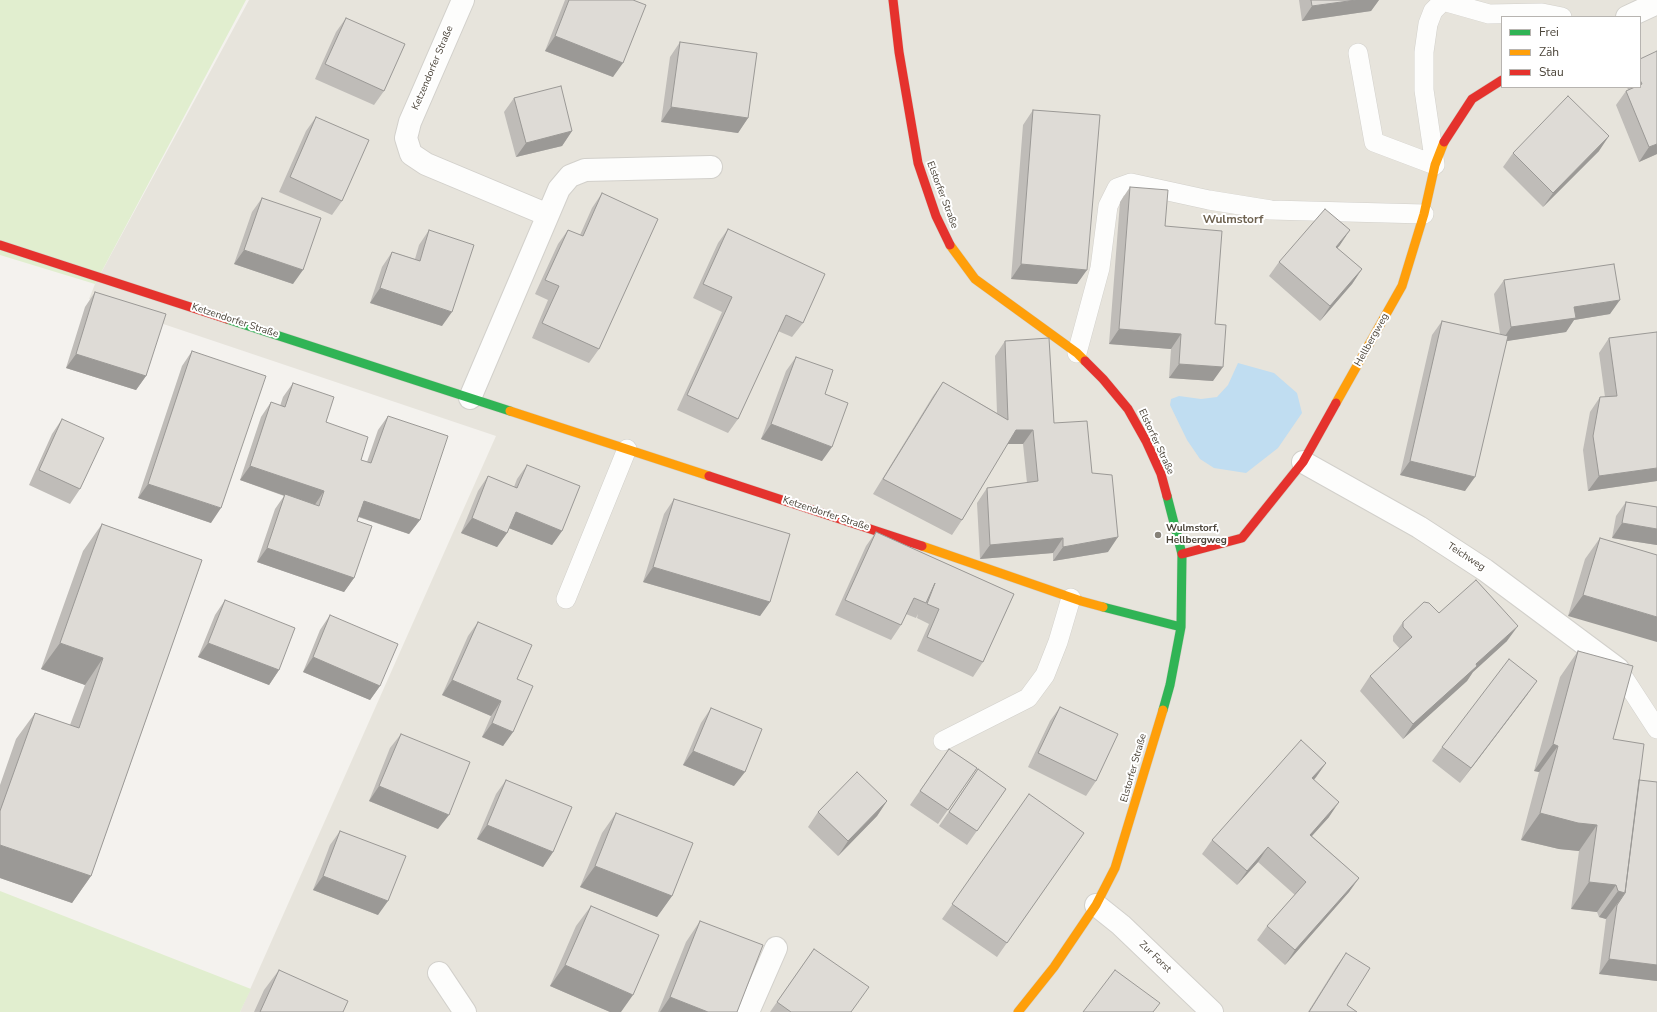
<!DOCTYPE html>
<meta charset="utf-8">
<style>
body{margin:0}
#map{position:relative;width:1657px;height:1012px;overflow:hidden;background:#f4f2ee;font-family:"Nunito Sans",sans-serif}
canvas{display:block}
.legend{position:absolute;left:1501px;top:16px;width:140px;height:72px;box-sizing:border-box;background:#fff;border:1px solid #b7b4b0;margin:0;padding:5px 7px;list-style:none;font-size:12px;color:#4b4439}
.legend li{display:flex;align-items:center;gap:8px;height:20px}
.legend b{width:20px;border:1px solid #b7b4b0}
</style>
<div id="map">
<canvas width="1657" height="1012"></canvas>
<ul class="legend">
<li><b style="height:5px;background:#30b455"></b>Frei</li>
<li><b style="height:5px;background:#ff9f0a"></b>Zäh</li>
<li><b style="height:5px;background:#e5322d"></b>Stau</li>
</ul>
</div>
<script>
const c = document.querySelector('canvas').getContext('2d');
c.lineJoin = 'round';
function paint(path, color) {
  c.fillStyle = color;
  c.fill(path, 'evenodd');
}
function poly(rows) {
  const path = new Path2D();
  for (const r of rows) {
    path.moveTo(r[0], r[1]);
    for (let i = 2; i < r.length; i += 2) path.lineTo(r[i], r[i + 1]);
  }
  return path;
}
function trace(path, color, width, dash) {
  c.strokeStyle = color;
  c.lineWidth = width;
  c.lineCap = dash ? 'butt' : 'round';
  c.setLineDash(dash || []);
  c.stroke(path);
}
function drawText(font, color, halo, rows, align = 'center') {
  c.font = font + ' "Nunito Sans",sans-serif';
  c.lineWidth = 4;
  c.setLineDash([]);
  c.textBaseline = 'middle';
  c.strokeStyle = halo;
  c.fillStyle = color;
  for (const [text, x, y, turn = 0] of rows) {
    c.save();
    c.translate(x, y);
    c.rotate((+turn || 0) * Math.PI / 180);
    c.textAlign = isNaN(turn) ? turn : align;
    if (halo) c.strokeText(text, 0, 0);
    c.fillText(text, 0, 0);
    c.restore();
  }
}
const residential = poly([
 [249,0,1657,0,1657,1012,240,1012,496,436,89,299,95,284],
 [1502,17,1640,17,1640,87,1502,87]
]);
const green = poly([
 [0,0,246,0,95,284,0,255],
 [0,891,251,989,240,1012,0,1012]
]);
const water = poly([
 [1238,363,1274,373,1297,393,1302,413,1278,448,1246,473,1214,468,1200,459,1187,440,1170,405,1171,399,1179,396,1201,399,1217,397,1228,385]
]);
const lane = poly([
 [1358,53,1374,142,1435,165,1424,90,1424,52,1428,24,1433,11,1443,1,1489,14,1542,13,1562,17],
 [1077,353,1100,268,1108,206,1117,188,1131,183,1209,200,1271,210,1424,214],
 [566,599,627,449],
 [1618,669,1657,729],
 [943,741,1028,698,1045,675,1058,642,1071,598]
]);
const street = poly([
 [463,0,410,122,406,138,411,154,426,164,548,215],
 [1627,17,1657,3],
 [470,398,559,189,570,176,585,170,711,167],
 [1303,462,1419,527,1485,570,1618,669],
 [1096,905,1121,925,1212,1012],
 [439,973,465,1012],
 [748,1012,776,948]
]);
const fast = poly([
 [227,319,510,411],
 [1103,607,1181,627],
 [1163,710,1170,685,1181,627,1182,554,1167,496]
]);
const slow = poly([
 [950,245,975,279,1077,353,1085,361],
 [1336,403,1402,286,1424,214,1435,165,1444,142],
 [510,411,709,476],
 [922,546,1081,601,1103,607],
 [1018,1012,1054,967,1096,905,1115,868,1163,710]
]);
const jam = poly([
 [893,0,899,52,918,163,936,216,950,245],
 [1444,142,1472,99,1502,80],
 [0,245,227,319],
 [1085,361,1103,379,1128,409,1146,441,1161,474,1167,496],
 [709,476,922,546],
 [1182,554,1242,538,1303,462,1336,403]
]);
const wall = poly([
 [565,0,633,0,613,77,545,51],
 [1299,0,1379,0,1371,11,1302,21],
 [346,18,384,91,374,105,315,79,336,32],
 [680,42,748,118,738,133,661,122,670,57],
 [1640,59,1657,154,1639,162,1616,105,1626,91,1628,90,1627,87,1640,87],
 [514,98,572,131,562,146,516,157,504,112],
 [1033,110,1077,284,1011,279,1023,125],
 [316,117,342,201,332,215,279,192,306,131],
 [1599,151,1543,207,1503,167,1513,153],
 [1130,187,1165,226,1215,324,1213,381,1169,378,1171,349,1109,344,1120,202],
 [602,193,599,349,589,363,532,338,548,300,535,294,558,244,568,230,580,235,592,208],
 [262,198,293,284,234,264,252,212],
 [728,229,803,323,792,337,778,331,738,419,728,433,677,410,722,312,693,298,718,243],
 [429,230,442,326,370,303,382,267,392,252,415,259,419,245],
 [1340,245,1337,248,1362,269,1352,284,1320,321,1269,276,1279,262],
 [1504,280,1610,314,1574,320,1566,332,1506,341,1465,491,1400,475,1432,335,1442,321,1500,334,1494,294],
 [95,292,146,376,136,390,66,368,85,307],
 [1609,338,1657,481,1588,491,1583,450,1590,412,1600,397,1605,397,1599,353],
 [1005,341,1054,423,1092,473,1108,552,1053,561,1053,553,980,559,977,503,987,488,1027,483,1023,444,1007,444,962,520,952,535,873,494,933,396,943,382,997,413,995,356],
 [192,351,211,523,138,498,182,366],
 [796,357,825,394,822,461,761,439,786,371],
 [293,383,326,422,361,460,367,462,378,430,388,416,420,520,409,534,358,517,357,521,354,578,344,592,257,562,275,509,284,496,240,480,261,417,271,402,280,406,283,397],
 [62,419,80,489,70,504,29,485,52,434],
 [527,465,562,531,552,545,509,528,507,533,497,547,461,533,478,491,488,476,514,487,517,479],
 [674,499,770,602,760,616,643,582,664,514],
 [1626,502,1657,507,1657,545,1612,538,1616,516],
 [102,524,202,560,91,876,72,903,0,878,0,785,16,739,35,713,70,725,85,685,41,669,83,551],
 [876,532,1014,594,983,662,973,677,917,651,929,624,917,618,918,614,916,618,906,614,901,625,891,640,835,615,866,546],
 [1600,538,1657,555,1568,616,1585,559],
 [225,600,279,670,269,685,198,657,215,615],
 [1439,613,1507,641,1473,672,1467,681,1403,739,1360,691,1370,676,1400,649,1393,641,1393,636,1403,622],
 [330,615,380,686,370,700,303,672,320,630],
 [478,622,517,679,513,732,503,746,482,737,491,716,442,695,468,636],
 [1578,651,1613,739,1639,780,1657,981,1599,974,1606,919,1599,917,1597,912,1571,909,1579,851,1559,849,1521,840,1539,772,1534,771,1560,677],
 [1527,695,1460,783,1432,761,1442,747],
 [1060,707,1096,781,1086,796,1028,767,1050,721],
 [711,708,734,786,683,765,701,723],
 [401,734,438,829,369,801,390,748],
 [949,749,977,768,938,824,910,805],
 [1326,763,1314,780,1329,817,1312,836,1359,878,1349,892,1285,965,1257,940,1267,926,1295,895,1258,862,1237,885,1202,854,1212,840],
 [978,769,1006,789,967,845,939,826],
 [506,780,553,852,543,867,477,839,496,794],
 [887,801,877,816,838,856,808,827,818,812],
 [1019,809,1084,833,997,957,942,919],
 [616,813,672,896,657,917,580,887,602,833],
 [340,831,378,915,313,890,330,845],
 [591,906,621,1012,610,1012,550,986,576,926],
 [700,921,737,1012,658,1012,686,942],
 [814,949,851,1012,770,1012],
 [1346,953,1347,1005,1357,1012,1308,1012,1336,967],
 [279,970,343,1012,254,1012,264,990]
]);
const shadedWall = poly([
 [1356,0,1379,0,1371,11,1302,21,1312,6],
 [555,36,623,63,613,77,545,51],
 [671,107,748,118,738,133,661,122],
 [572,131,562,146,516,157,526,143],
 [1609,136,1599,151,1543,207,1553,193],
 [1657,144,1657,154,1639,162,1649,147],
 [1350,230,1340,245,1326,261,1336,247],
 [244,250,303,270,293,284,234,264],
 [1021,264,1087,270,1077,284,1011,279],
 [1362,269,1352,284,1320,321,1330,306],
 [380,288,452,312,442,326,370,303],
 [1620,300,1610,314,1574,320,1566,332,1501,342,1511,327,1574,307],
 [1119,329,1181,334,1171,349,1109,344],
 [76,354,146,376,136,390,66,368],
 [1179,364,1223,367,1213,381,1169,378],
 [771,424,832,447,822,461,761,439],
 [1016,430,1033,430,1023,444,1006,444],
 [1410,461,1475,477,1465,491,1400,475],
 [250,466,324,491,314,506,240,480],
 [1657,468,1657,481,1588,491,1599,476],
 [148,484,221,508,211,523,138,498],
 [364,501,420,520,409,534,354,515],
 [516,512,562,531,552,545,506,527],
 [472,518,507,533,497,547,461,533],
 [1622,523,1657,529,1657,545,1612,538],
 [1118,537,1108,552,1053,561,1063,547],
 [1063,538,1053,553,980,559,990,545],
 [267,548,354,578,344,592,257,562],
 [653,567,770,602,760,616,643,582],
 [1583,595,1657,617,1657,642,1568,616],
 [1518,626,1507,641,1473,672,1467,681,1403,739,1413,724,1476,664],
 [60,643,103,658,85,685,41,669],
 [208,643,279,670,269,685,198,657],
 [313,657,380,686,370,700,303,672],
 [452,680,501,701,491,716,442,695],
 [1537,681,1527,695,1460,783,1471,768],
 [492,723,513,732,503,746,482,737],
 [1553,744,1558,746,1539,772,1534,771],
 [693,751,745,772,734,786,683,765],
 [1326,763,1316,777,1302,793,1312,778],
 [379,786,449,815,438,829,369,801],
 [887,801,877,816,838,856,848,841],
 [1339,802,1329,817,1300,849,1310,835],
 [1540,813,1597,825,1579,851,1559,849,1521,840],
 [487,825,553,852,543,867,477,839],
 [0,845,91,876,72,903,0,878],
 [1268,847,1258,862,1237,885,1247,871],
 [595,866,672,896,657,917,580,887],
 [323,876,388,901,378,915,313,890],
 [1359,878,1349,892,1285,965,1295,950],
 [1589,882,1616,885,1597,912,1571,909],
 [1618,891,1625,893,1606,919,1599,917],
 [1609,959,1657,965,1657,981,1599,974],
 [565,965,633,995,621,1012,610,1012,550,986],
 [670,997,708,1012,660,1012]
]);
const building = poly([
 [569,0,633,0,646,5,623,63,555,36,569,0],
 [1311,0,1356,0,1312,6,1311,0],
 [346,18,405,44,384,91,325,64,346,18],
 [680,42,757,53,748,118,671,107,680,42],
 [1657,51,1657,144,1649,147,1626,91,1635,87,1640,87,1640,85,1642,84,1640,80,1640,59,1657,51],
 [561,86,572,131,526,143,514,98,561,86],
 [1568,96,1609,136,1553,193,1513,153,1568,96],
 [1033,110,1100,115,1087,270,1021,264,1033,110],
 [316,117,369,140,342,201,290,177,316,117],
 [1130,187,1168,190,1165,226,1222,231,1215,324,1226,325,1223,367,1179,364,1181,334,1119,329,1130,187],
 [602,193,658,219,599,349,542,323,559,286,545,280,568,230,583,236,602,193],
 [262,198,321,218,303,270,244,250,262,198],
 [1325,209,1350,230,1336,247,1362,269,1330,306,1279,262,1325,209],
 [728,229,825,274,803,323,786,315,738,419,687,395,732,297,703,284,728,229],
 [429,230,474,245,452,312,380,288,392,252,420,261,429,230],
 [1614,264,1620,300,1574,307,1576,318,1511,327,1504,280,1614,264],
 [95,292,166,314,146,376,76,354,95,292],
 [1442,321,1508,336,1475,477,1410,461,1442,321],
 [1657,332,1657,468,1599,476,1593,436,1600,397,1617,396,1609,338,1657,332],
 [1049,338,1054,423,1087,421,1092,473,1112,475,1118,537,1063,547,1063,538,990,545,987,488,1038,481,1033,430,1016,430,962,520,883,479,943,382,1008,420,1005,341,1049,338],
 [192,351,266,376,221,508,148,484,192,351],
 [796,357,833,370,825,394,848,403,832,447,771,424,796,357],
 [293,383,334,397,326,422,368,437,361,460,371,463,388,416,448,436,420,520,364,501,357,521,372,526,354,578,267,548,285,494,319,506,324,491,250,466,271,402,285,407,293,383],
 [62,419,104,438,80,489,39,470,62,419],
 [527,465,580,486,562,531,516,512,507,533,472,518,488,476,517,488,527,465],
 [674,499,790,534,770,602,653,567,674,499],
 [1626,502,1657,507,1657,529,1622,523,1626,502],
 [102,524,202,560,91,876,0,845,0,811,35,713,79,728,103,658,60,643,102,524],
 [876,532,1014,594,983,662,927,637,939,609,927,604,935,583,926,603,914,598,901,625,845,600,876,532],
 [1600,538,1657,555,1657,617,1583,595,1600,538],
 [1476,580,1518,626,1476,664,1477,666,1413,724,1370,676,1412,637,1403,627,1403,622,1424,602,1429,603,1439,613,1476,580],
 [225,600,295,628,279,670,208,643,225,600],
 [330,615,398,644,380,686,313,657,330,615],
 [478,622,532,645,517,679,533,686,513,732,492,723,501,701,452,680,478,622],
 [1578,651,1633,666,1613,739,1644,744,1625,893,1618,891,1616,885,1589,882,1597,825,1578,823,1540,813,1558,746,1553,744,1578,651],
 [1509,659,1537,681,1471,768,1442,747,1509,659],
 [1060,707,1118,734,1096,781,1038,753,1060,707],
 [711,708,762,729,745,772,693,751,711,708],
 [401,734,470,762,449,815,379,786,401,734],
 [1301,740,1326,763,1312,778,1339,802,1310,835,1359,878,1295,950,1267,926,1306,882,1268,847,1247,871,1212,840,1301,740],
 [949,749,977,768,948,810,920,791,949,749],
 [978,769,1006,789,977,831,949,812,978,769],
 [857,772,887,801,848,841,818,812,857,772],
 [506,780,572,807,553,852,487,825,506,780],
 [1639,780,1657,782,1657,965,1609,959,1617,905,1625,893,1639,780],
 [1029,794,1084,833,1007,943,952,904,1029,794],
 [616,813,693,843,672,896,595,866,616,813],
 [340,831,406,856,388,901,323,876,340,831],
 [591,906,659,935,633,995,565,965,591,906],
 [700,921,763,945,737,1012,708,1012,670,997,700,921],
 [814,949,869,987,851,1012,791,1012,777,1002,814,949],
 [1346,953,1370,968,1347,1005,1357,1012,1309,1012,1346,953],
 [279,970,348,1001,343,1012,260,1012,279,970],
 [1115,970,1160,1003,1153,1012,1083,1012,1115,970]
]);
const markers = [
 [1158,535,4,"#868178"]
];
const streetNames = [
 ["Ketzendorfer Straße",433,68,-67],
 ["Elstorfer Straße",942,195,69],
 ["Ketzendorfer Straße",235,321,18],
 ["Hellbergweg",1372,340,-61],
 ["Elstorfer Straße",1156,442,65],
 ["Ketzendorfer Straße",826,514,18],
 ["Teichweg",1466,557,33],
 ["Elstorfer Straße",1134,768,-74],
 ["Zur Forst",1155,957,44]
];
const poiNames = [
 ["Wulmstorf,",1166,529],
 ["Hellbergweg",1166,541]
];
const quarterNames = [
 ["Wulmstorf",1233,220]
];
paint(residential, '#e7e4dc');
paint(green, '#e1eecf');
paint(water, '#c0ddf1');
trace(lane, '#d2d0cb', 20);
trace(street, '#d2d0cb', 24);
trace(fast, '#d3cfc5', 10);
trace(slow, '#d3cfc5', 10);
trace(jam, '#d3cfc5', 10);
trace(lane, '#fdfdfc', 19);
trace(street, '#fdfdfc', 22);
trace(fast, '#30b455', 9);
trace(slow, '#ff9f0a', 9);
trace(jam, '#e5322d', 9);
paint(wall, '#bfbcb8');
paint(shadedWall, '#9b9996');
paint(building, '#dedbd6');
trace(building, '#9b9996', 1);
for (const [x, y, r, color] of markers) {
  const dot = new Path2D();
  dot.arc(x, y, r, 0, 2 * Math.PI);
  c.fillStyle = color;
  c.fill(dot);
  trace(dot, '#fff', 1.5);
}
drawText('10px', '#4b4439', '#fff', streetNames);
drawText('bold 10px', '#4b4439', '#fff', poiNames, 'left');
drawText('bold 12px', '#6e6250', '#fff', quarterNames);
</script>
